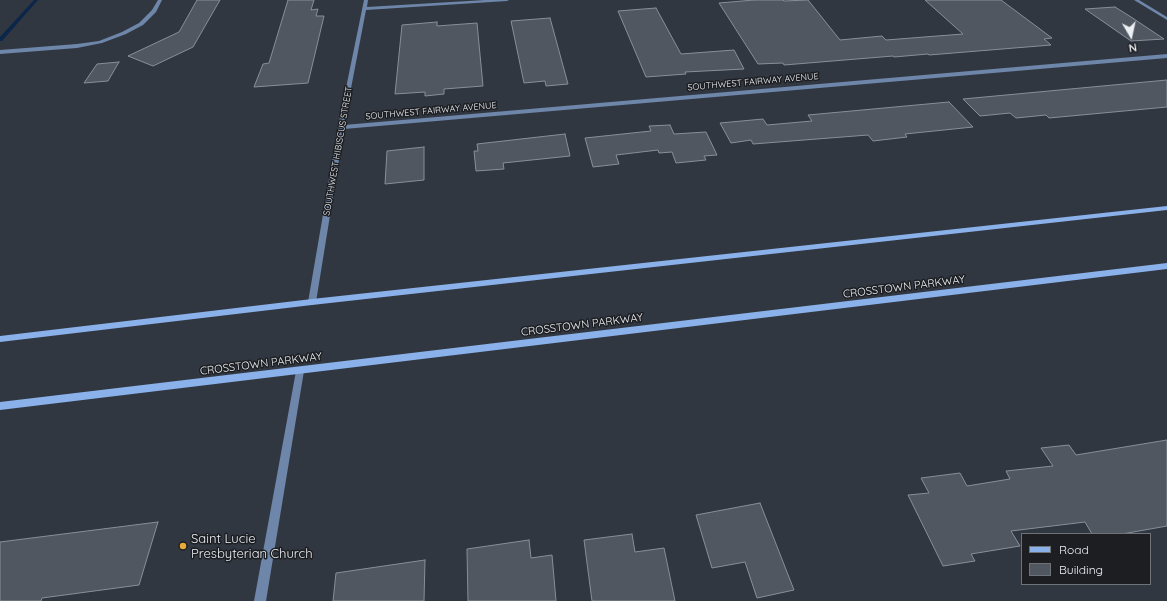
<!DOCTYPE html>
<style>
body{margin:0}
#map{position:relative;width:1167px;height:601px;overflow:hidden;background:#313740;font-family:Quicksand,sans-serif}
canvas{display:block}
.legend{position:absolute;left:1021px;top:533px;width:130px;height:52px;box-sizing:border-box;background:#1c1e22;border:1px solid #6f7276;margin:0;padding:5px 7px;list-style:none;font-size:12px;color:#ecf0f5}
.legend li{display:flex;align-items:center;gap:8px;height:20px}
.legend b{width:20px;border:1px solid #6f7276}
.north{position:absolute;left:1111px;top:16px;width:40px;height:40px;-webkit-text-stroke:3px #1c1e22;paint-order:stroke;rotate:171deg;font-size:11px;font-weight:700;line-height:16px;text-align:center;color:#ecf0f5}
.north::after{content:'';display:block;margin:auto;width:14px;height:18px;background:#ecf0f5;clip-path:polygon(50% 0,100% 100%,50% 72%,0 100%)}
</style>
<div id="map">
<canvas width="1167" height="601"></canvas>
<ul class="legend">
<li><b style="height:5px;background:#8ab1ea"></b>Road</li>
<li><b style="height:11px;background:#515761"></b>Building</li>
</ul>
<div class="north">N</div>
</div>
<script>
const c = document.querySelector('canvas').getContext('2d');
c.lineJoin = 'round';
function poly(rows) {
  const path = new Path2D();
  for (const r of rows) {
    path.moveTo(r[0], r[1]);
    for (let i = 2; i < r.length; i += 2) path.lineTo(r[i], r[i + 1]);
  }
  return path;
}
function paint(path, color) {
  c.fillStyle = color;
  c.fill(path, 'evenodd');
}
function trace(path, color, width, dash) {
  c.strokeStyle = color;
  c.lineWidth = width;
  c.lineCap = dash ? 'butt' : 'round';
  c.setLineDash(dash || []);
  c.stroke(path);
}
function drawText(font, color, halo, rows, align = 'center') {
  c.font = font + ' Quicksand,sans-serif';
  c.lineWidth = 3;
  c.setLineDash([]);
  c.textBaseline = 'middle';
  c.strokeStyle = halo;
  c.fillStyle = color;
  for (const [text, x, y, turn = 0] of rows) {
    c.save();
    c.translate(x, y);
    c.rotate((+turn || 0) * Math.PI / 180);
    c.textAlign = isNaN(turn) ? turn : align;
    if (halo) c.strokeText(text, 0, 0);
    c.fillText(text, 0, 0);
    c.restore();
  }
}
const stream = poly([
 [34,0,38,0,2,41,0,41,0,37,34,0]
]);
const building = poly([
 [197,0,220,0,193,47,153,66,128,56,179,32,197,0],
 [288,0,314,0,311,10,318,9,316,16,324,16,308,83,254,87,263,64,269,63,288,0],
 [754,0,783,0,784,1,808,0,840,40,882,36,886,40,963,34,925,0,1001,0,1052,38,1044,39,1051,45,929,55,928,54,894,57,893,56,784,65,783,63,758,64,719,3,754,0],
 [1115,7,1131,17,1164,39,1131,41,1085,9,1115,7],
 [656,8,681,54,734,50,744,69,685,72,686,74,646,77,618,11,656,8],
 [550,18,568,84,546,86,545,81,524,83,511,21,550,18],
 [437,22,437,26,477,23,483,86,444,89,444,94,425,96,425,92,395,94,402,25,437,22],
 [119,62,108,81,84,83,97,64,119,62],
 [1167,80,1167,107,1049,118,1046,115,1016,118,1010,113,980,116,963,99,1167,80],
 [949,102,973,127,905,134,907,137,873,141,868,135,753,144,751,140,731,143,720,123,763,119,767,125,812,121,808,115,949,102],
 [670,125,674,134,706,132,717,155,704,156,706,160,676,163,672,152,659,153,658,150,616,155,619,164,593,167,585,138,651,131,649,126,670,125],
 [565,134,570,156,503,163,504,169,476,171,474,151,478,151,477,144,565,134],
 [424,147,424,180,385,184,387,151,424,147],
 [1167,440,1167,526,1122,534,1092,534,1085,522,1011,531,1020,546,971,554,975,561,943,566,908,495,929,493,921,478,960,473,967,486,1010,479,1006,471,1053,466,1041,448,1069,445,1076,455,1167,440],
 [760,503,794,590,757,598,745,562,712,568,696,515,760,503],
 [158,522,139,585,42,598,41,601,0,601,0,542,158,522],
 [632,534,635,552,664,548,675,601,592,601,584,540,632,534],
 [529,540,531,558,552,555,556,601,468,601,467,549,529,540],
 [425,560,424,601,333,601,336,573,425,560]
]);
const minor = poly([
 [158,0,162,0,156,12,143,25,126,34,102,43,77,48,0,54,0,50,77,44,99,41,122,32,139,23,152,10,158,0],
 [364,0,368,0,367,7,485,0,509,0,507,1,366,10,344,125,1167,54,1167,58,344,129,316,302,315,304,312,305,309,304,308,302,338,127,364,0],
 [1134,0,1139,0,1167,17,1167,20,1134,0],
 [300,367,303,368,304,371,266,601,254,601,296,371,297,368,300,367]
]);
const secondary = poly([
 [1167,206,1167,210,312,305,0,342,0,336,312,299,1167,206],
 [1167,263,1167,269,0,410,0,402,1167,263]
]);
const markers = [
 [183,546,4,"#eaaa39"]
];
const farStreetnames = [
 ["SOUTHWEST FAIRWAY AVENUE",753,82,-5],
 ["SOUTHWEST FAIRWAY AVENUE",431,111,-5],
 ["SOUTHWEST HIBISCUS STREET",338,151,-80]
];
const streetNames = [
 ["CROSSTOWN PARKWAY",904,287,-7],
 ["CROSSTOWN PARKWAY",582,325,-7],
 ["CROSSTOWN PARKWAY",261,364,-7]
];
const nearPoinames = [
 ["Saint Lucie",191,539],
 ["Presbyterian Church",191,554]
];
paint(stream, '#0b264b');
paint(building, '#515761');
trace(building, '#888f99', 1);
paint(minor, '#6d86a9');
paint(secondary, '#8ab1ea');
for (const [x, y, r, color] of markers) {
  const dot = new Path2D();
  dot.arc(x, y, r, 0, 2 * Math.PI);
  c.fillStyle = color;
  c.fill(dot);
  trace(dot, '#1c1e22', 1.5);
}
drawText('9px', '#ecf0f5', '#1c1e22', farStreetnames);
drawText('11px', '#ecf0f5', '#1c1e22', streetNames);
drawText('13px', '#ecf0f5', '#1c1e22', nearPoinames, 'left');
</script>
